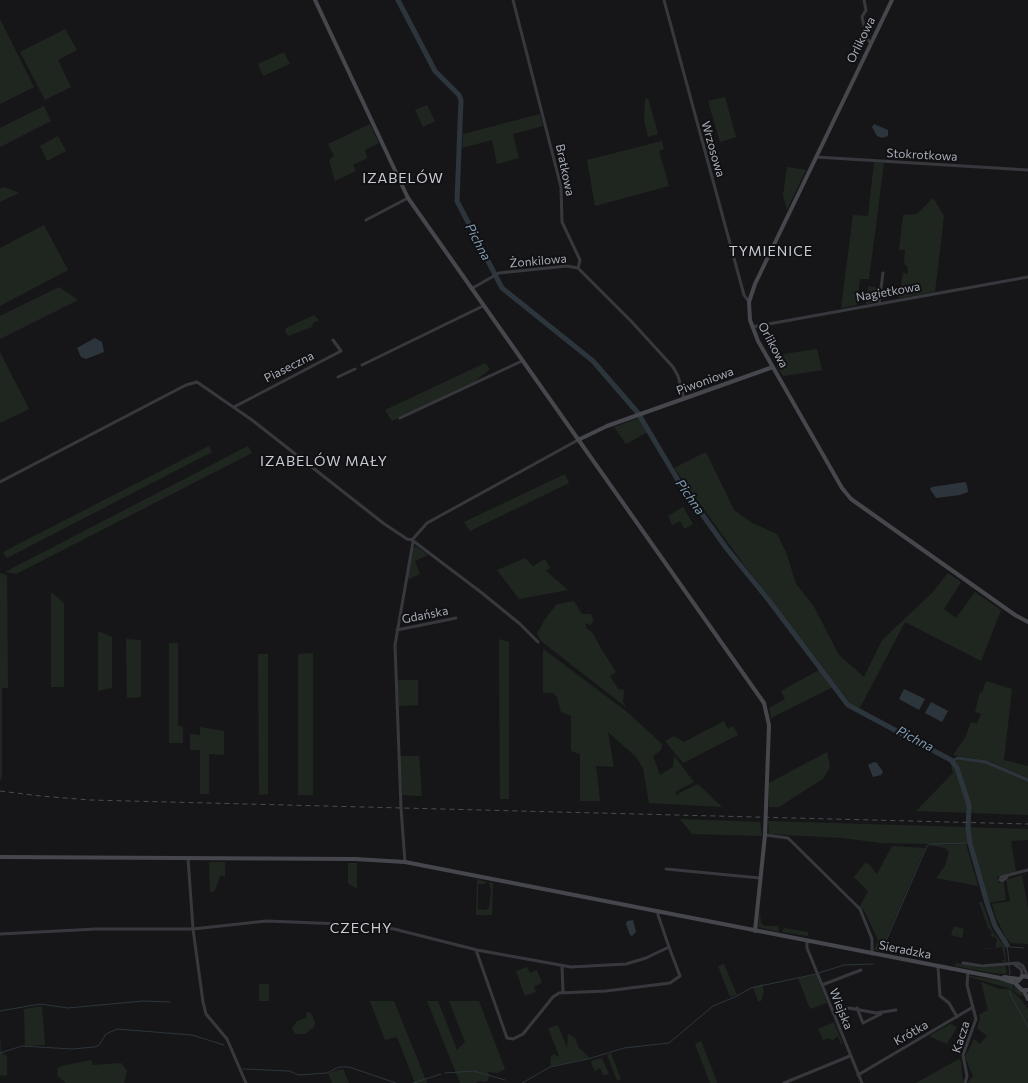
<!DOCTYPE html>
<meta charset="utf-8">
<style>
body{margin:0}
canvas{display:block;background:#161618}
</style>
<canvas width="1028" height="1083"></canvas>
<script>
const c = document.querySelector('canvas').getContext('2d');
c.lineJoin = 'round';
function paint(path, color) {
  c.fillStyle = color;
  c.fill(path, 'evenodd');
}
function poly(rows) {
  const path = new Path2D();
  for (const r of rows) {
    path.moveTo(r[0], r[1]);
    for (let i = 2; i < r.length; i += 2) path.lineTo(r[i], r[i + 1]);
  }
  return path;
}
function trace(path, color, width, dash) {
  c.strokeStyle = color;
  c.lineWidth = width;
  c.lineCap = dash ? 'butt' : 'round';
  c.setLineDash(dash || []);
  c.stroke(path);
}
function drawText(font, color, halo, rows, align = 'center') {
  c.font = font + ' Commissioner,sans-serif';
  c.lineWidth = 4;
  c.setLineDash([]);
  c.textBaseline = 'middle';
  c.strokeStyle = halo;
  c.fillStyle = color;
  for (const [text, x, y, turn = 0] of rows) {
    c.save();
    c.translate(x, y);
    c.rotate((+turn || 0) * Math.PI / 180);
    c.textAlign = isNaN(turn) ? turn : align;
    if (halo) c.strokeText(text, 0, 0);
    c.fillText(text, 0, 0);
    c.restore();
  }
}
const green = poly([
 [0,19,34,87,0,104],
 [65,29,77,50,58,60,71,87,45,100,20,52],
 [284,52,290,64,263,76,258,64],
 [725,97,736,137,720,142,708,101],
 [648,98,658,134,648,137,644,120,645,99],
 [427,105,435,121,423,127,415,110],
 [44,106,51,121,0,147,0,128],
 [540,114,543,126,513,134,519,158,497,164,492,140,462,148,463,134],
 [370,124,379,143,365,150,367,158,353,165,356,171,335,181,329,160,334,156,328,144],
 [58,136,66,151,47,161,40,146],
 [662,141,664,149,659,151,669,186,595,206,587,160],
 [874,162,884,163,869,279,860,279,857,305,841,308,853,215,868,216],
 [787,167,806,170,787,210,783,195],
 [4,187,19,193,0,202,0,189],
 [933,198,944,216,935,292,899,298,903,273,908,274,907,266,904,264,905,250,899,250,903,215,917,214],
 [44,225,68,270,0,306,0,248],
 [868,286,880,288,878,302,866,304],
 [59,287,78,300,0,339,0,316],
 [314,315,319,320,313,323,312,327,288,336,285,331,286,328],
 [817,349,822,370,783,376,777,367,784,354],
 [0,352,29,409,0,423],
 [485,363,490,369,474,382,392,421,385,410],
 [639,418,648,432,626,444,614,427],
 [209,446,212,452,7,558,3,552],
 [248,446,252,453,16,574,5,572],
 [706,452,734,510,752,523,777,534,786,552,796,584,813,605,839,655,864,677,882,640,931,594,948,573,961,582,944,609,956,618,975,592,1001,610,981,661,905,622,862,704,859,708,850,703,742,562,674,468],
 [565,474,569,483,470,531,464,522],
 [683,507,693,524,684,529,680,521,672,525,668,516],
 [416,546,428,555,415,561,420,574,407,580,413,549],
 [525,558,533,566,545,559,550,568,546,571,568,590,519,599,497,570],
 [0,573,7,575,8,688,2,688,2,780,0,779],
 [51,592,64,603,64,687,51,687],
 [574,601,582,614,591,614,594,621,590,625,585,623,587,629,592,632,602,650,616,672,610,676,618,689,624,690,623,702,627,708,541,641,537,634,545,619,557,604],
 [98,631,112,637,112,688,98,691],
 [126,639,141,640,141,697,127,698],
 [499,639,509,642,509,799,500,799],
 [169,643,178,643,178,726,183,727,183,743,169,743],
 [543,649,626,711,662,744,661,750,653,756,660,775,673,767,674,758,675,757,694,782,675,792,678,796,679,793,698,784,722,807,649,803,643,768,636,757,608,732,614,767,596,766,600,801,580,801,580,754,571,751,571,716,561,712,557,697,553,693,543,693],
 [313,653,313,795,298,795,298,654],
 [258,654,268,654,268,794,259,795],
 [819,670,833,687,771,718,769,708,785,699,781,691],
 [397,680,418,680,418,705,399,706],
 [986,681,1012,689,1004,760,1028,766,1028,778,989,761,953,755,965,738,971,722,977,724,981,714,975,712,980,692,982,693],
 [724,721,728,729,733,726,738,735,683,763,665,741,674,736,684,742],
 [200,727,224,731,224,755,209,754,209,794,200,794,200,750,190,750,190,734,200,735],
 [827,752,830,766,824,778,779,807,769,807,769,783],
 [400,756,419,756,422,796,402,795],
 [959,759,987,763,1028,781,1028,815,916,811,953,773,951,765],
 [680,819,760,822,762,836,692,834],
 [768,821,1028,829,1028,840,1011,841,1016,872,997,877,999,883,1004,883,1006,900,987,903,969,843,939,845,966,844,978,886,936,878,945,866,949,852,945,848,929,845,933,845,930,844,881,843,842,838,769,834],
 [892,846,925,848,881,950,882,951,884,946,896,948,895,952,884,952,874,950,878,940,865,912,860,906,868,891,854,877,865,863,869,864,877,874],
 [209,862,225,862,225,876,220,876,217,886,214,892,210,892],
 [348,863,357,863,357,889,348,883],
 [1022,875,1028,908,1028,944,1011,943,1006,938,996,918,992,904,1010,901,1006,880],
 [477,879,486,882,485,884,478,884,478,909,486,910,489,908,491,890,489,883,489,882,493,883,492,915,476,915],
 [979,902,982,902,993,932,1005,947,1006,962,1000,961,1005,960,1002,947,989,949,983,948,995,948,997,940,995,937,991,936,992,931,988,928],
 [760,911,761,923,765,926,778,926,779,932,758,927],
 [954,926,964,929,962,938,951,935],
 [784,928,808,932,808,936,814,937,782,932],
 [956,963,980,968,1005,966,1007,972,1005,974,991,973,955,966],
 [724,964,737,995,730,997,718,966],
 [527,967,530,973,537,970,542,983,534,986,536,992,525,996,516,971],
 [816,974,827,1003,810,1009,798,978],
 [971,976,1010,982,1010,985,1015,991,1014,984,1025,995,1021,996,1009,988,969,977],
 [981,982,999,989,1009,989,1020,998,1028,1009,1028,1083,967,1083,973,1076,965,1057,974,1039,980,1044,987,1036,977,1028,980,1019,979,1015,988,1010],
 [259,984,269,984,269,1001,259,1001],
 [762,984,764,991,761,1001,758,1001,753,987],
 [370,1001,394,1001,427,1083,415,1083,397,1037,385,1040],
 [427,1001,438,1001,457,1050,465,1042,449,1001,479,1001,505,1069,498,1073,488,1072,489,1077,487,1082,478,1081,476,1083,460,1083],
 [42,1006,45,1045,25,1046,24,1009],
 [307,1012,311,1013,315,1022,314,1027,305,1034,295,1034,292,1028,297,1021,306,1018],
 [834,1022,843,1044,841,1044,838,1036,833,1040,826,1038,824,1042,818,1029],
 [950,1024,957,1027,947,1044,929,1036],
 [558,1025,567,1047,568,1034,575,1038,579,1048,589,1057,587,1059,551,1066,550,1062,551,1056,554,1054,558,1057,559,1056,548,1028],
 [0,1035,1,1052,7,1056,7,1075,4,1076,0,1075],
 [701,1041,712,1069,717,1083,710,1083,695,1044],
 [611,1053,621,1079,617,1081,607,1055],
 [602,1058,609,1074,606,1075,603,1075,600,1068,595,1071,591,1063,593,1060],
 [959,1059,961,1061,963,1083,916,1083],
 [91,1060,93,1065,121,1063,127,1071,124,1083,66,1083,57,1076,58,1068,62,1066],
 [343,1069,349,1083,332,1083,328,1073]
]);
const water = poly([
 [874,124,888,130,888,136,882,138,877,136,872,127],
 [95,338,102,342,104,352,86,359,81,357,77,348],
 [965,482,967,485,968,492,960,495,936,498,930,489,932,487],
 [904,689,925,699,919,710,899,699],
 [931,702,948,711,942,722,925,713],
 [874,762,877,763,883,772,881,775,873,777,868,765],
 [633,920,636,932,632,936,630,935,626,924,627,921]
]);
const stream = poly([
 [1007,945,1009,962],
 [1007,945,1010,947,1024,948],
 [882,950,927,846,930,844,970,843],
 [1009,965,1010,974],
 [819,973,844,965,873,964],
 [1011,984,1012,987],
 [1010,991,1010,994,1028,1027],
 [0,1011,40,1004,68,1008,143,1001,170,1002],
 [0,1053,22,1046,72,1049,95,1047,99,1045,106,1034,117,1029,192,1035,224,1045],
 [243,1069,289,1071,299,1075,327,1073,339,1067,349,1067,396,1083],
 [445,1073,474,1071,505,1080],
 [413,1083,441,1074],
 [522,1083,550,1067,588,1059,624,1048,669,1043,713,1006,737,996,751,988,816,974]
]);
const canal = poly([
 [952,761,958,758,986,762,1028,780]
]);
const river = poly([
 [398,0,435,71,459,95,461,100,457,201,502,288,593,361,638,413,679,482,727,549,767,598,848,705,951,760,957,768,969,805,968,830,970,843,987,903,995,926,1007,945]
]);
const street = poly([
 [513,0,561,187,562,222,580,260,578,268,631,321,673,367,678,376,684,399],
 [664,0,744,295,749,302],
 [864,0,866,10,862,17,867,39,871,43],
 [816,157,1028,170],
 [366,220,408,198],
 [471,289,499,273,567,266,578,268],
 [879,303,883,273],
 [752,327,1028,277],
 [362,365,483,306],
 [338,377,355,369],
 [234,407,341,351,333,340],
 [400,418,522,361],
 [0,482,186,385,197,382,252,420,383,523,407,539,412,540,482,593,520,624,538,642],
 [412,540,427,523,578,440],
 [397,630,456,618],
 [765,835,788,838,860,909,872,939,872,954],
 [188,858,193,929,203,1002,206,1014,227,1039,246,1083],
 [405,862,401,808,395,645,413,542],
 [666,869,760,878],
 [1007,877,1002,881,1000,880,1001,877,1028,870],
 [0,934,96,929,193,929,266,921,367,925,394,929,477,950,571,967,626,964,646,958,669,947,658,915,658,911],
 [807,941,807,948,862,1083],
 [476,950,507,1038,513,1039,523,1034,553,997,559,993,606,991,670,983,680,976,669,947],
 [963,963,982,966,1018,963,1023,966,1028,977],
 [1014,964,1021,969,1022,973,1021,977],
 [562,967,563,992],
 [938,967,940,996,949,1003,957,1017],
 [822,985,861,970],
 [857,1008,863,1023,881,1014],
 [833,1013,849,1008,876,1013,896,1010],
 [858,1075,973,1007],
 [784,1083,850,1056],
 [965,1083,967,1076,963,1055,976,1019,967,985,968,973]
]);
const secondary = poly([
 [315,0,408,198,764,703,769,725,765,835,755,931],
 [892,0,755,284,749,302,750,320,758,341,842,488,851,499,1015,615,1028,622],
 [578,440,607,426,773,367],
 [0,857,355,859,405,862,1000,978,1015,983,1022,990,1028,990],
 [1004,977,1019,979],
 [1018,981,1023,976,1028,977],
 [1024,991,1028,999]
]);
const rail = poly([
 [0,791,40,796,90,800,1028,824]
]);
const streetNames = [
 ["Orlikowa",861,40,-64],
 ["Wrzosowa",713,149,74],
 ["Stokrotkowa",922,155,3],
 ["Bratkowa",565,170,78],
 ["Żonkilowa",538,261,-5],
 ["Nagietkowa",888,292,-10],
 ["Orlikowa",773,345,62],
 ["Piaseczna",289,367,-27],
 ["Piwoniowa",705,381,-20],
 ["Gdańska",425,615,-11],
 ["Sieradzka",905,950,11],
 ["Wiejska",841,1009,68],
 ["Krótka",911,1033,-30],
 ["Kacza",961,1037,-72]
];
const waterNames = [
 ["Pichna",478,242,62],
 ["Pichna",690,497,55],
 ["Pichna",915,739,27]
];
const quarterNames = [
 ["IZABELÓW",403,178],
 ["TYMIENICE",771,251],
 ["IZABELÓW MAŁY",324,461],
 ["CZECHY",361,928]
];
paint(green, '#1e261f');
paint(water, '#2c353c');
trace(stream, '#2c353c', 1);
trace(canal, '#2c353c', 3);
trace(river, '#2c353c', 5);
trace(street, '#37383d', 3);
trace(secondary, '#45474d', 4);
trace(rail, '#4a4c52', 1, [5, 4]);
drawText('12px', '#a8adb8', '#111113', streetNames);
drawText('italic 13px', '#7f9bb3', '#111113', waterNames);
c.letterSpacing = '1px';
drawText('14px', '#c9ccd4', '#111113', quarterNames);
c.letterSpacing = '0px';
</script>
